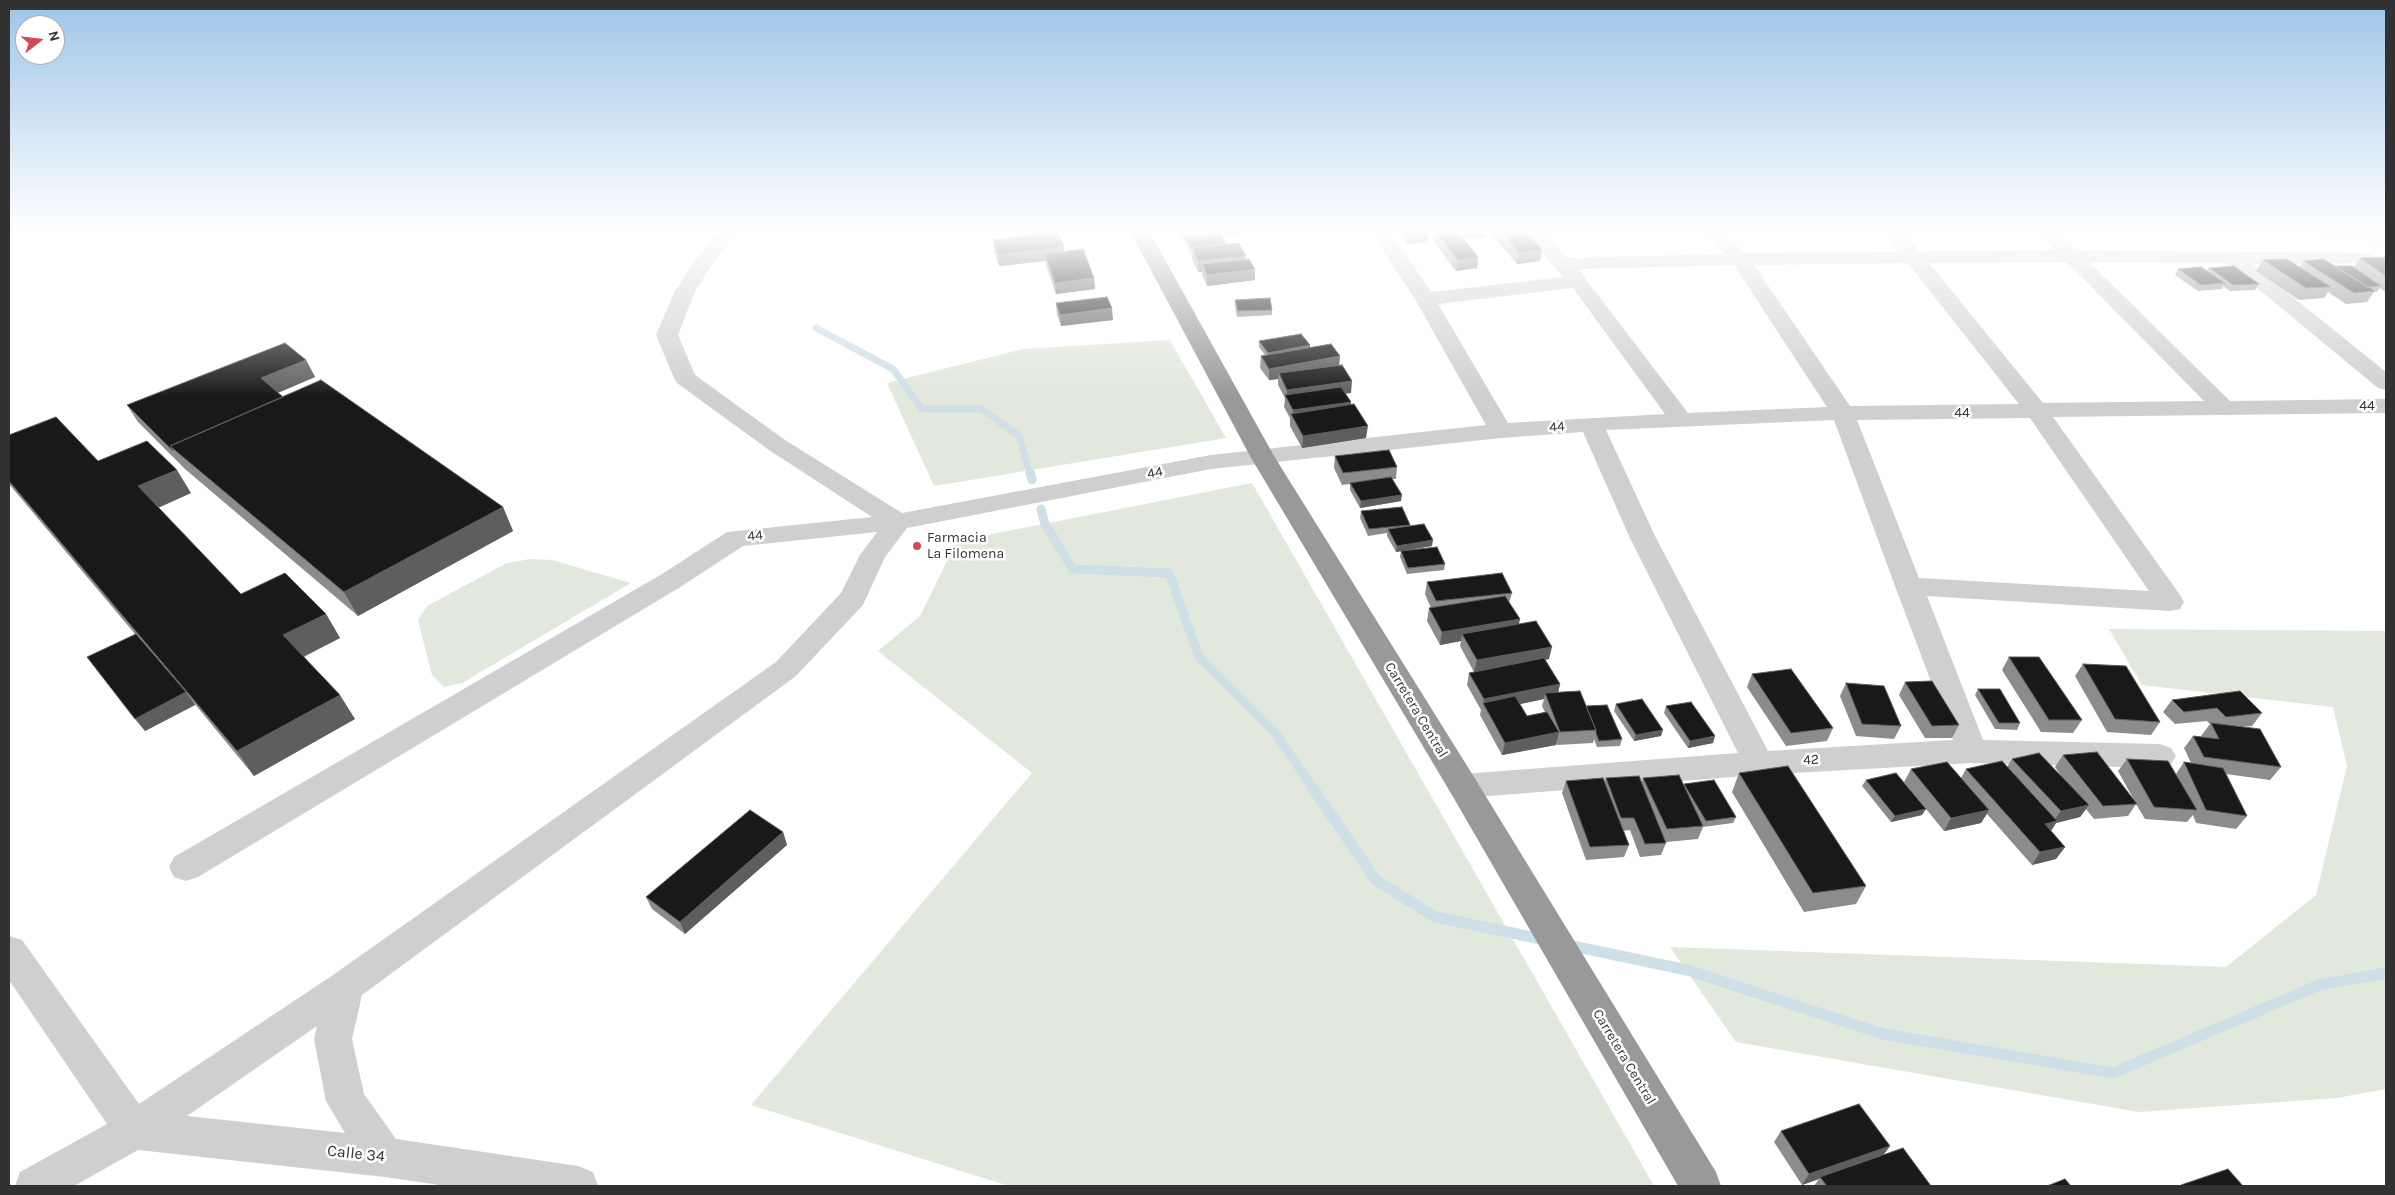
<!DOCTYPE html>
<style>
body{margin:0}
#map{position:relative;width:2395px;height:1195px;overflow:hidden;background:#fff;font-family:Karla,sans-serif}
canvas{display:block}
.frame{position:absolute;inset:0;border:10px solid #323232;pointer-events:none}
.north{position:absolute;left:15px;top:15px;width:50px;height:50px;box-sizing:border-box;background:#fff;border:1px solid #adadad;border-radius:50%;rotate:74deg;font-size:14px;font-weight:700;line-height:20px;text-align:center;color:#323232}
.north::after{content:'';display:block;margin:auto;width:18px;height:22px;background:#d34a57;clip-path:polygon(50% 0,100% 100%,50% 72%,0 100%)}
</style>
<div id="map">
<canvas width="2395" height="1195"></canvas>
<div class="frame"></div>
<div class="north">N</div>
</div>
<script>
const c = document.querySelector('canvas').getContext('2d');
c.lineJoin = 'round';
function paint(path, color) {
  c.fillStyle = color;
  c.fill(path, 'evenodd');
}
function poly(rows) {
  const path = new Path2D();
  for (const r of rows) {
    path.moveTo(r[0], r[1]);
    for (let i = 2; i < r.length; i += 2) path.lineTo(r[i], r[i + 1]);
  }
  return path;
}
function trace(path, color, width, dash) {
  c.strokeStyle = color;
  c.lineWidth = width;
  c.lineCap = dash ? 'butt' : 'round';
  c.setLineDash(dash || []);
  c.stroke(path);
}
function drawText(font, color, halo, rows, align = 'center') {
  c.font = font + ' Karla,sans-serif';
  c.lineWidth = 5;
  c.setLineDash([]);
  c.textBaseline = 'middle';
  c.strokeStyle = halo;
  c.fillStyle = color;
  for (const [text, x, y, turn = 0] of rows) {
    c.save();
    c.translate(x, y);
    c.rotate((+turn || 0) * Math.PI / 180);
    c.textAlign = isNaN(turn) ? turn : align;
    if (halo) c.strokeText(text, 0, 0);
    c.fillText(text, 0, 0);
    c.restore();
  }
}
const green = poly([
 [2274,229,2386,229,2386,244,2318,238],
 [1170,340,1226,438,934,486,887,383,1023,349],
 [1252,483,1654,1186,1009,1186,751,1105,1032,773,878,651,920,616,957,541],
 [530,559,552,560,631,583,462,683,444,687,432,675,418,620,427,606,507,563],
 [2109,629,2386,631,2386,1089,2337,1098,2139,1112,1736,1042,1670,947,2226,967,2316,895,2347,766,2333,707,2142,685]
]);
const streamFar2 = poly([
 [816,328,893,369,922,409,982,409,1019,436,1030,473]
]);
const streamFar1 = poly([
 [1030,472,1032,480],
 [1041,509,1045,524,1073,569,1169,573,1199,657,1276,734,1313,788]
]);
const stream = poly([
 [1312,787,1376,880,1435,917,1546,940],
 [1568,945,1687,970,1883,1034,2113,1073,2319,985,2386,973]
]);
const minor = poly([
 [722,229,742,229,720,253,695,291,678,335,695,375,785,440,902,513,1211,455,1486,425,1415,299,1369,229,1388,229,1431,292,1563,277,1522,229,1542,229,1568,258,1724,254,1701,229,1721,229,1745,253,1899,252,1882,229,1901,229,1919,251,2055,250,2036,229,2056,229,2077,250,2365,253,2372,255,2375,259,2372,263,2252,264,2386,372,2386,390,2378,388,2227,263,2089,262,2230,401,2386,399,2386,413,2053,417,2180,595,2184,602,2180,609,2170,611,1927,596,1983,740,2160,744,2171,748,2176,756,2171,764,2160,768,1972,763,1759,775,1463,798,1452,795,1447,786,1452,777,1463,774,1738,753,1629,536,1583,432,1501,438,1211,469,907,528,885,557,863,605,796,676,362,995,352,1039,364,1094,396,1139,578,1166,593,1172,598,1186,446,1186,385,1177,138,1150,74,1186,15,1186,20,1172,107,1124,9,980,9,936,22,940,139,1104,333,975,776,662,841,593,860,555,877,532,743,546,682,586,198,877,186,881,174,877,169,867,174,857,662,574,727,532,872,517,769,450,677,383,674,378,656,335,675,291,706,245,722,229],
 [2067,262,2204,401,2043,403,1929,263,2067,262],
 [1908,263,2019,404,1850,406,1754,265,1908,263],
 [1734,265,1827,407,1688,413,1578,269,1734,265],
 [1573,288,1665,414,1508,423,1438,304,1573,288],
 [2030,418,2149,591,1919,578,1857,420,2030,418],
 [1834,420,1895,586,1953,740,1768,751,1655,536,1606,430,1834,420],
 [317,1026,314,1039,326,1101,345,1133,187,1116,317,1026]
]);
const highway = poly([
 [1129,229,1148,229,1274,456,1474,777,1716,1172,1721,1186,1678,1186,1452,795,1250,456,1129,229]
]);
const wall = poly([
 [1033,229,1074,229,1040,234,1064,247,1064,251,1094,278,1095,289,1056,294,1046,265,1045,261,999,266,994,251,993,240,1035,235],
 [1179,229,1242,229,1242,234,1222,236,1226,245,1246,256,1246,259,1255,280,1207,286,1202,275,1202,272,1198,272,1192,259,1192,254,1191,254,1186,243,1186,240,1184,241],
 [1397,229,1423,229,1427,242,1407,244],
 [1458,229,1487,229,1486,237,1466,239],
 [1494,229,1524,229,1542,250,1540,261,1517,264,1493,236],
 [1435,231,1478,257,1477,268,1456,271,1434,242],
 [2386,257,2386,292,2380,288,2377,292,2374,292,2367,302,2346,304,2328,292,2324,298,2299,300,2256,271,2263,260,2300,267,2303,261,2334,266,2354,267,2360,258],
 [2209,268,2259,284,2255,290,2230,291,2223,286,2222,289,2198,291,2175,275,2178,269,2207,271],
 [1235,300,1272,310,1272,315,1237,317,1235,306],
 [1056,303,1113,320,1061,326,1057,314],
 [1259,341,1310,348,1339,365,1351,393,1345,393,1351,402,1350,405,1366,438,1302,448,1290,426,1290,418,1284,407,1285,398,1278,385,1278,379,1269,380,1260,368,1261,356,1265,355,1259,347],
 [306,360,315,377,278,393,283,397,503,507,513,531,358,616,185,469,138,422,127,405],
 [9,435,98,461,191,493,158,508,241,594,326,614,340,638,304,657,355,719,254,776,194,703,195,705,145,731,135,634,9,484],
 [1335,456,1397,467,1396,479,1393,479,1401,501,1360,508,1350,490,1350,484,1342,485,1334,468],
 [1361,511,1410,525,1410,526,1432,546,1408,550,1445,564,1444,570,1407,574,1400,557,1401,551,1396,552,1387,536,1387,533,1368,536,1360,518],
 [1427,582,1512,593,1509,603,1520,619,1518,624,1549,659,1545,660,1560,684,1558,693,1586,706,1622,739,1620,746,1597,747,1594,739,1593,743,1557,745,1556,743,1556,745,1502,755,1480,715,1481,710,1467,685,1469,673,1474,672,1460,646,1461,641,1440,645,1427,621,1429,608,1431,608,1425,594],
 [1544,699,1542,706,1545,712,1527,716,1520,704],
 [2009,657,2082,720,2073,733,2041,732,2002,670],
 [2083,664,2160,722,2151,735,2107,732,2075,676],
 [1752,674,1833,728,1827,741,1786,746,1747,687],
 [1905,682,1959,725,1952,738,1925,738,1899,695],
 [1846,683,1901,726,1894,739,1856,736,1840,696],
 [1978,689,2020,723,2017,730,1995,729,1975,695],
 [2172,700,2262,713,2252,726,2241,727,2281,767,2270,780,2226,774,2247,816,2236,829,2196,823,2193,815,2187,822,2145,819,2136,804,2128,816,2094,819,2086,809,2080,817,2056,823,2051,831,2065,847,2056,859,2032,865,1987,814,1981,823,1944,831,1904,782,1911,769,1961,778,1966,769,2007,767,2012,759,2063,779,2055,767,2063,755,2134,800,2118,771,2127,759,2176,774,2184,762,2191,763,2184,748,2193,736,2202,737,2201,736,2210,724,2207,721,2175,724,2163,712],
 [1616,704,1661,736,1634,741,1614,711],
 [1666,706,1713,743,1688,748,1664,713],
 [1739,773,1866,886,1856,904,1804,912,1732,792],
 [1606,778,1642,782,1643,778,1684,785,1684,784,1736,817,1733,823,1703,827,1698,839,1666,842,1666,843,1661,855,1640,857,1630,830,1623,831,1629,845,1624,857,1586,860,1562,793,1566,781,1604,782],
 [1866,780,1922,815,1891,822,1862,786],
 [783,832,787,845,685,934,652,909,646,897],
 [1781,1131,1890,1146,1884,1154,1931,1186,1814,1186,1819,1179,1802,1185,1774,1142]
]);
const shadedWall = poly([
 [1035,229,1074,229,1074,230,1035,235],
 [1242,229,1242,234,1187,240,1186,238,1186,240,1184,241,1184,230],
 [1468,229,1487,229,1486,237,1466,239],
 [1428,236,1427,242,1407,244,1408,238],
 [1064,247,1065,258,1045,254,1045,261,999,266,998,255],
 [1542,250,1540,261,1517,264,1519,253],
 [1246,256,1246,267,1202,264,1202,272,1198,272,1198,261],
 [1478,257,1477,268,1456,271,1458,260],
 [1255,269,1255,280,1207,286,1207,275],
 [1094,278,1095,289,1056,294,1055,283],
 [1112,308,1113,320,1061,326,1060,315],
 [1310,345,1310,351,1268,359,1268,353],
 [1340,356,1339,368,1279,373,1278,379,1269,380,1269,369],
 [306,360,315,377,270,396,261,378],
 [1352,381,1351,393,1288,401,1287,398,1287,390],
 [1351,402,1350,413,1293,418,1293,410],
 [1368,426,1366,438,1302,448,1303,436],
 [177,470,191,493,153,510,138,486],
 [1402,495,1401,501,1360,508,1361,501],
 [503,507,513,531,358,616,344,592],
 [1433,540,1432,546,1396,552,1397,546],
 [326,614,340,638,298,659,283,635],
 [1520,619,1517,632,1462,634,1461,641,1440,645,1442,632],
 [1552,647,1549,659,1474,672,1477,660],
 [1560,684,1557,697,1545,693,1544,699,1487,711,1483,704,1484,699],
 [186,692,195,705,145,731,135,719],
 [340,695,355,719,254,776,237,751],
 [1663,730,1661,736,1634,741,1636,735],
 [1559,732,1556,745,1502,755,1505,743],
 [1715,736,1713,743,1688,748,1690,741],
 [2089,805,2080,817,2056,823,2049,834,2045,824,2053,822,2061,811],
 [1926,809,1922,815,1891,822,1895,816],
 [1989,810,1981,823,1944,831,1951,818],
 [783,832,787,845,685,934,680,922],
 [2065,847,2056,859,2032,865,2040,852],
 [1890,1146,1881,1158,1820,1177,1819,1179,1802,1185,1809,1174]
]);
const building = poly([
 [1401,229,1423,229,1428,236,1408,238,1401,229],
 [1456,229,1478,257,1458,260,1435,231,1456,229],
 [1499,229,1524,229,1542,250,1519,253,1499,229],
 [1058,232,1064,247,998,255,993,240,1058,232],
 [1220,234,1226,244,1191,248,1186,238,1220,234],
 [1239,243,1246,256,1198,261,1192,248,1239,243],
 [1083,249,1094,278,1055,283,1045,254,1083,249],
 [2386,257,2386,276,2360,258,2386,257],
 [1249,259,1255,269,1207,275,1202,264,1249,259],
 [2287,259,2331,287,2306,288,2263,260,2287,259],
 [2323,259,2375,291,2354,293,2303,261,2323,259],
 [2234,266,2259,284,2233,285,2209,268,2234,266],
 [2334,266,2352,266,2381,286,2368,287,2334,266],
 [2201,267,2225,283,2201,285,2178,269,2201,267],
 [1107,297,1112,308,1060,315,1056,303,1107,297],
 [1270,298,1272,310,1238,311,1235,300,1270,298],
 [1301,334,1310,345,1268,353,1259,341,1301,334],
 [285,343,306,360,261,378,283,397,170,446,173,451,127,405,285,343],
 [1331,344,1340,356,1269,369,1261,356,1331,344],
 [1342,365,1352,381,1287,390,1279,373,1342,365],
 [321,380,503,507,344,592,170,446,321,380],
 [1341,387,1351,402,1293,410,1285,395,1341,387],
 [1354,404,1368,426,1303,436,1291,414,1354,404],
 [56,417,98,461,147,441,177,470,138,486,241,594,285,573,326,614,283,635,340,695,237,751,9,481,9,435,56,417],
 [1389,450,1397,467,1343,473,1335,456,1389,450],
 [1391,477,1402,495,1361,501,1350,483,1391,477],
 [1402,507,1410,525,1369,529,1361,511,1402,507],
 [1424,524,1433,540,1397,546,1388,529,1424,524],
 [1437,547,1445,564,1408,568,1401,551,1437,547],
 [1502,573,1512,593,1436,601,1427,582,1502,573],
 [1505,596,1520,619,1442,632,1429,608,1505,596],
 [1536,621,1552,647,1477,660,1462,634,1536,621],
 [136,634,186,692,135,719,87,657,136,634],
 [2009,657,2039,657,2082,720,2049,720,2009,657],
 [1544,658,1560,684,1484,699,1469,673,1544,658],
 [2083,664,2126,666,2160,722,2115,719,2083,664],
 [1791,669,1833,728,1791,733,1752,674,1791,669],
 [1932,681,1959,725,1932,726,1905,682,1932,681],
 [1846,683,1884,686,1901,726,1862,724,1846,683],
 [1978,689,2000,689,2020,723,1999,723,1978,689],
 [1580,691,1596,730,1560,732,1545,693,1580,691],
 [2240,691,2262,713,2226,717,2217,708,2184,712,2172,700,2240,691],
 [1515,696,1527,716,1547,712,1559,732,1505,743,1483,703,1515,696],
 [1642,699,1663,730,1636,735,1616,704,1642,699],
 [1691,702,1715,736,1690,741,1666,706,1691,702],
 [1607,705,1622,739,1599,741,1596,733,1596,730,1586,706,1607,705],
 [2211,723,2260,729,2281,767,2204,757,2193,736,2219,739,2211,723],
 [2097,752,2137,804,2103,806,2063,755,2097,752],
 [2039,753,2089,805,2061,811,2012,759,2039,753],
 [2127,759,2168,761,2197,810,2154,807,2127,759],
 [2002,761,2057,821,2045,824,2065,847,2040,852,1966,769,2002,761],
 [1947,762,1989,810,1951,818,1911,769,1947,762],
 [2184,762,2223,768,2247,816,2206,810,2184,762],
 [1788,766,1866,886,1813,893,1739,773,1788,766],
 [1896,773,1926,809,1895,816,1866,780,1896,773],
 [1679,775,1703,826,1667,829,1643,778,1679,775],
 [1639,776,1666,843,1645,844,1634,818,1621,818,1606,778,1639,776],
 [1603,778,1629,845,1590,847,1566,781,1603,778],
 [1714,780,1736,817,1706,821,1684,784,1714,780],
 [750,810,783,832,680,922,646,897,750,810],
 [1859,1104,1890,1146,1809,1174,1781,1131,1859,1104],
 [1903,1148,1931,1186,1827,1186,1820,1177,1903,1148],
 [2228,1169,2243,1186,2182,1186,2181,1185,2228,1169],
 [2065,1179,2071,1186,2047,1186,2065,1179]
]);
const markers = [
 [917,546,5,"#d34a57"]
];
const streetNames = [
 ["44",2367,406],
 ["44",1962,413],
 ["44",1557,427,-5],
 ["44",1155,473,-11],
 ["44",755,536,-6],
 ["Carretera Central",1416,710,59],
 ["42",1811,760,-3],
 ["Carretera Central",1624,1057,59]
];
const poiNames = [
 ["Farmacia",927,538],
 ["La Filomena",927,554]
];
const nearStreetnames = [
 ["Calle 34",356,1154,6]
];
paint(green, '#e2e8dc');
trace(streamFar2, '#cedfe8', 7);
trace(streamFar1, '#cedfe8', 9);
trace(stream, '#cedfe8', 11);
paint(minor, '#cfcfcf');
paint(highway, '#999');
paint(wall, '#8c8c8c');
paint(shadedWall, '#5e5e5e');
paint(building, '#191919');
trace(building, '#5e5e5e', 1);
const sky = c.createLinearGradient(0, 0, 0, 397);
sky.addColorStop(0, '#9dc5e8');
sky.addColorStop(0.58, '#fff');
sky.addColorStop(1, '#ffffff00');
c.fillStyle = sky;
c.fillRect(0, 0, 2395, 397);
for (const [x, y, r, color] of markers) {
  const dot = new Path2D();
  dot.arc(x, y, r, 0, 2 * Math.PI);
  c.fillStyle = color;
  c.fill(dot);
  trace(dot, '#fff', 2);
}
drawText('14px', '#323232', '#fff', streetNames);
drawText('14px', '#323232', '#fff', poiNames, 'left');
drawText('16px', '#323232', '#fff', nearStreetnames);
</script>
